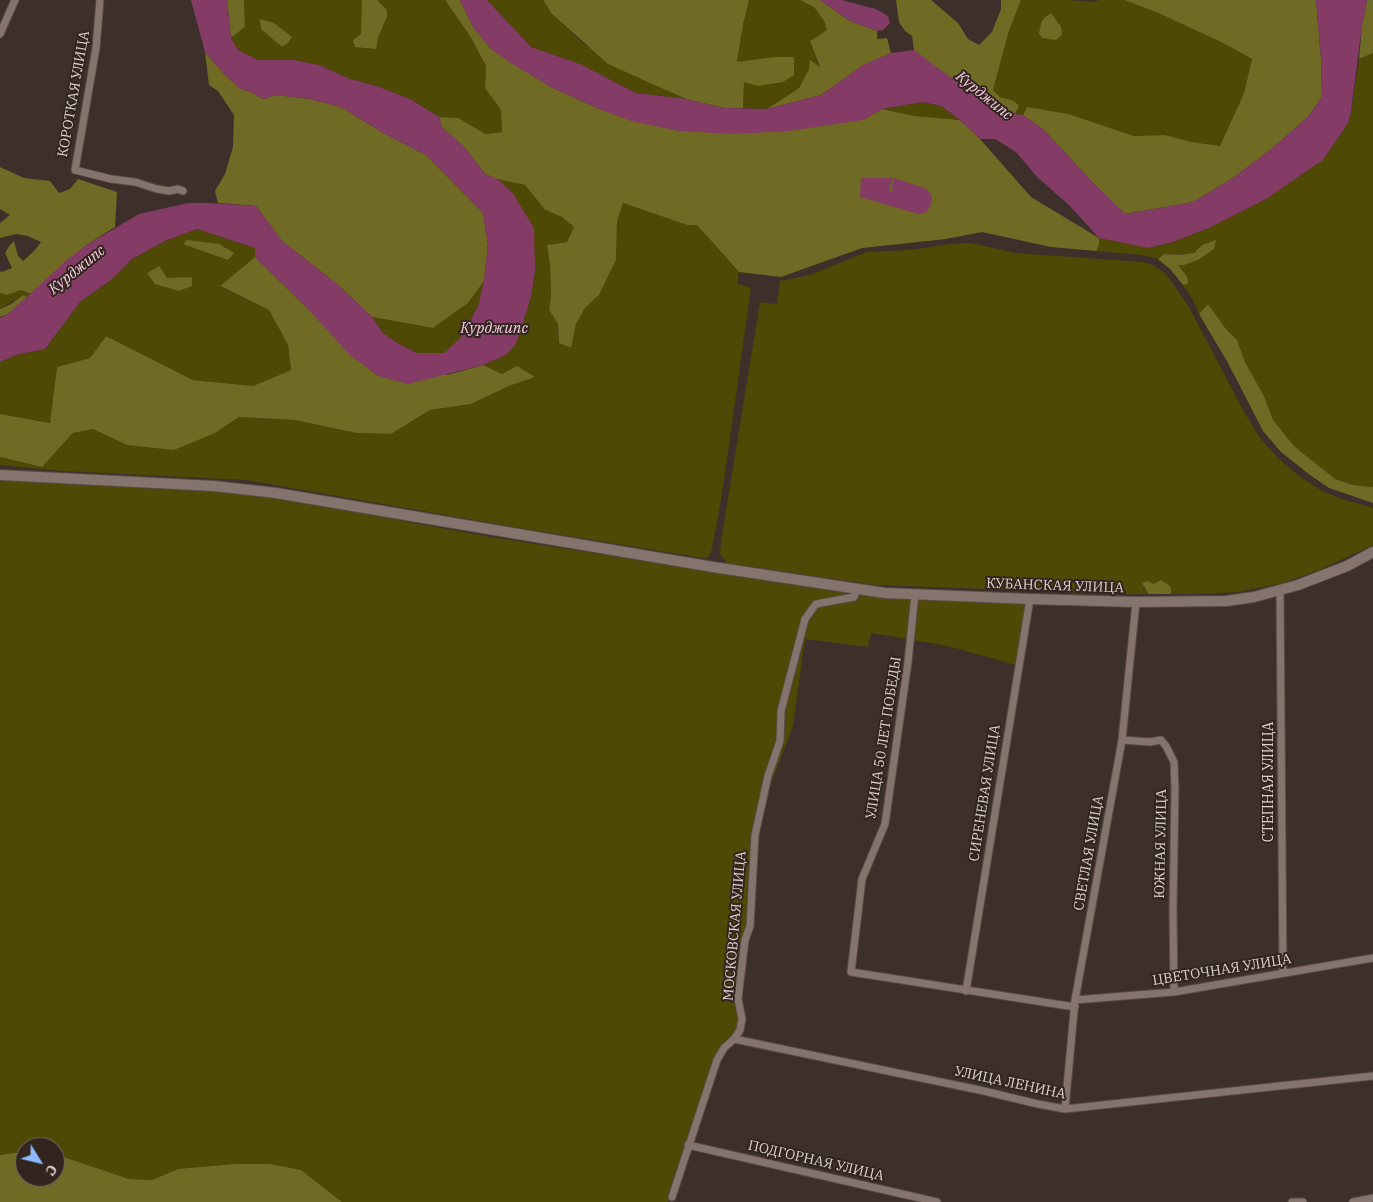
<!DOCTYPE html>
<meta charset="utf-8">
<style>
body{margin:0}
#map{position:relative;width:1373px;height:1202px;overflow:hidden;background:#3d2f29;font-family:"IBM Plex Serif",serif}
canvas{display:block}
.north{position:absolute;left:15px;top:1137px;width:50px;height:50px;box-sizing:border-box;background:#32251f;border:1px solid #766b65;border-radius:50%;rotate:126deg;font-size:14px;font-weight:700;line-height:20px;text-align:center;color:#dcd3cf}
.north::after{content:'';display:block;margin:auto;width:18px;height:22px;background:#8bb9fc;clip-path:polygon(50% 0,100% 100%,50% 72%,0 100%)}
</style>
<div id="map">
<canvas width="1373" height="1202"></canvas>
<div class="north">С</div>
</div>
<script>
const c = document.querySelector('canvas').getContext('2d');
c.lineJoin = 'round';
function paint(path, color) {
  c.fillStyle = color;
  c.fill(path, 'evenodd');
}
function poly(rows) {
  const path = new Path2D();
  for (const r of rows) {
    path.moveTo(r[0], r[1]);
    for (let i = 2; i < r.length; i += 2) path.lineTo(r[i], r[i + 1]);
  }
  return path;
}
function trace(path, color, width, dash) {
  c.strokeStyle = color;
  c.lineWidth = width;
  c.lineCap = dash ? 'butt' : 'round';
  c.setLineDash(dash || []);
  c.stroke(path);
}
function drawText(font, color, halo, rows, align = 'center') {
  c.font = font + ' "IBM Plex Serif",serif';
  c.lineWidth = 4;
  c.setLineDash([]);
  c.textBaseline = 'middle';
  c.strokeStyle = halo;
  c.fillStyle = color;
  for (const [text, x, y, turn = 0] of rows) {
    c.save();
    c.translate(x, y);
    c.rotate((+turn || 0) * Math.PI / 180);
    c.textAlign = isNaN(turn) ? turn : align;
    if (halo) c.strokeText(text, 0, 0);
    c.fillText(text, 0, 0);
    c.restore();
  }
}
const green = poly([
 [244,0,445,0,470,36,486,66,485,87,501,110,502,132,486,134,458,118,439,117,412,100,377,86,350,79,319,65,294,60,258,60,238,50,231,38,245,27],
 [487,0,543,0,552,14,585,45,655,84,686,99,636,93,580,64,531,47],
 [749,0,800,0,814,7,824,21,827,30,810,41,820,68,810,61,809,69,799,88,767,109,743,108,744,82,753,61,737,63,743,25],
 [1021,0,1069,0,1091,2,1100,0,1124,0,1156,12,1223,43,1252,59,1244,93,1220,146,1192,142,1165,135,1134,136,1090,122,1027,107,1023,115,1015,114,1019,107,1014,101,1000,97,993,90,1009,31],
 [1373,53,1373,487,1353,485,1335,480,1295,447,1273,420,1264,396,1245,362,1237,340,1226,329,1208,304,1199,314,1193,300,1183,285,1188,284,1178,265,1184,265,1202,245,1194,253,1179,255,1164,254,1158,259,1141,255,1096,251,1099,245,1099,238,1148,248,1173,242,1209,228,1266,199,1323,160,1348,123,1351,112,1359,59],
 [923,102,941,106,960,120,914,116,882,109],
 [497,179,525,185,545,210,562,217,574,227,567,242,547,245,550,265,551,295,549,310,558,324,559,343,570,348,576,324,585,308,599,295,616,260,617,222,623,203,687,225,697,225,739,272,737,283,751,288,722,494,712,549,709,557,703,558,532,530,246,480,63,471,0,465,0,457,42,467,73,433,93,429,127,445,215,433,239,417,295,420,356,433,391,434,430,410,471,404,509,386,534,377,502,374,483,365,506,355,524,319,535,271,512,192],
 [197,229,255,248,255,257,220,287,269,310,288,345,291,370,253,386,193,380,106,336,90,358,57,367,51,423,0,414,0,362,16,355,45,349,80,302,112,279,132,259,165,241],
 [971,243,1015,253,1142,262,1153,265,1166,274,1189,307,1243,410,1260,438,1278,458,1299,476,1319,489,1336,497,1373,508,1373,545,1319,570,1282,583,1239,592,1195,594,1171,594,1171,587,1154,584,1143,587,1148,594,1122,594,876,585,727,563,720,554,721,541,760,302,777,304,780,281,810,275,867,252,910,250,950,244],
 [484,281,478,306,462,336,444,353,417,353,399,344,383,333,372,317,433,328,468,303],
 [21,290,31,294,27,297,23,295,0,309,0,293,7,295],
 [0,479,257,494,484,536,847,593,894,599,1027,602,1016,665,948,646,871,633,868,647,805,639,793,726,767,794,759,834,753,835,748,884,749,901,748,928,739,954,739,1018,737,1030,734,1036,725,1041,716,1055,680,1162,668,1202,342,1202,301,1170,233,1164,178,1169,152,1180,129,1179,55,1154,55,1147,25,1147,25,1153,13,1153,0,1155]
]);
const forest = poly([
 [227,0,244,0,245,27,231,38],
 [362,0,377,0,387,10,387,17,378,37,376,49,355,47,353,40,361,34],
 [445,0,460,0,473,27,491,49,551,87,602,110,863,120,882,109,914,116,960,120,980,139,1031,197,1099,238,1099,245,1096,251,1051,247,982,232,946,239,862,248,781,277,739,272,697,225,687,225,623,203,617,222,616,260,599,295,585,308,576,324,571,348,559,343,558,324,549,310,551,295,550,265,547,245,567,242,574,227,562,217,545,210,525,185,497,179,485,174,465,148,442,127,439,117,458,118,486,134,502,132,501,110,485,88,486,66,470,36],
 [543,0,749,0,743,25,737,62,775,57,794,57,794,75,783,82,758,86,744,82,743,108,724,108,686,99,608,64,552,14],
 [800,0,820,0,850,21,877,31,877,39,887,38,891,53,863,66,821,95,767,109,799,88,809,69,810,60,820,67,810,41,827,30,824,21,814,7],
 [896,0,931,0,958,23,968,39,979,45,992,32,1001,9,1001,0,1021,0,1009,31,993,90,1000,97,1014,101,1019,106,1015,114,941,72,914,50,912,36,905,31,899,22],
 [1124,0,1316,0,1321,59,1322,97,1308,117,1269,151,1233,178,1193,202,1125,214,1094,184,1044,130,1023,115,1027,107,1068,114,1134,136,1165,135,1192,142,1220,146,1244,93,1252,59,1223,43,1156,12],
 [1367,0,1373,0,1373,53,1359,59,1362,25],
 [1051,13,1061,27,1062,35,1056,40,1042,38,1039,33,1041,23,1044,18],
 [260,19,274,23,292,37,288,43,282,47,261,29],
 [205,52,226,76,241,89,251,92,263,99,276,95,310,99,341,107,385,134,426,155,483,213,488,244,484,281,468,303,433,328,372,317,337,284,282,241,256,206,218,203,215,191,225,174,233,147,234,115,218,91,209,85],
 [0,167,24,178,50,181,59,193,70,189,78,179,117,192,115,227,85,246,31,294,21,290,7,295,0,293,0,271,2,272,12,268,5,253,9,246,14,241,18,256,23,261,35,250,41,242,28,236,16,234,0,238,0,223,10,215,0,209],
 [187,240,219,244,234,253,228,260,183,244],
 [1216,240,1214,249,1198,260,1184,265,1178,265,1187,277,1188,284,1183,285,1171,270,1158,259,1164,254,1179,255,1194,253,1202,245],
 [255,257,306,307,447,375,483,365,502,374,517,366,535,377,509,386,471,404,430,410,391,434,356,433,295,420,239,417,215,433,174,450,127,445,93,429,73,433,42,467,0,457,0,414,50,423,57,367,90,358,106,336,193,380,253,386,291,370,288,345,269,310,220,286],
 [159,266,167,278,192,277,192,286,179,291,155,284,147,273],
 [23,295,27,297,8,314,0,317,0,309,11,304],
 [1208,304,1226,329,1237,340,1245,362,1264,396,1273,420,1295,447,1335,479,1353,485,1373,487,1373,503,1329,488,1310,475,1281,452,1263,431,1228,363,1199,314],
 [1161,580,1171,587,1171,594,1148,594,1142,583,1148,581,1154,584],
 [13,1153,25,1153,25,1177,55,1177,55,1154,129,1179,152,1180,178,1169,233,1164,270,1164,301,1170,342,1202,0,1202,0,1155]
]);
const water = poly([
 [191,0,227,0,231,38,238,50,258,60,294,60,319,65,350,79,377,86,412,100,439,117,442,127,465,148,485,174,497,179,512,192,534,228,535,271,531,297,516,344,506,355,483,365,408,384,378,376,350,355,306,307,255,257,255,248,197,229,165,241,132,259,112,279,80,302,45,349,16,355,0,362,0,318,8,314,68,259,85,246,139,214,188,203,209,203,256,206,282,241,337,284,372,317,383,333,399,344,417,353,444,353,462,336,478,306,484,281,488,244,483,213,426,155,385,134,341,107,310,99,276,95,263,99,251,92,241,89,226,76,205,52],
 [460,0,487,0,531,47,580,64,636,93,686,99,724,108,767,109,821,95,863,65,891,53,914,50,953,79,1015,114,1023,115,1044,130,1094,184,1125,214,1193,202,1233,178,1269,151,1308,117,1322,97,1321,59,1316,0,1367,0,1362,25,1351,112,1348,123,1323,160,1266,199,1209,228,1173,242,1148,248,1099,238,1070,206,1037,177,1016,152,995,139,980,139,960,120,941,106,923,102,882,109,863,120,789,131,733,134,679,131,631,121,602,110,551,87,514,65,491,49,473,27],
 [820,0,842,0,876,9,888,16,890,23,883,30,877,31,850,21],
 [861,178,893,178,889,189,890,192,893,191,892,188,894,178,927,189,932,196,931,205,927,212,918,214,860,197]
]);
const street = poly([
 [100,0,96,48,75,170,111,179,135,182,157,189,169,191,178,189,183,191],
 [0,34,15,0],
 [1280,591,1283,973],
 [915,594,908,662,885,824,862,879,851,972,1075,1007],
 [1122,740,1150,742,1161,740,1166,746,1174,762,1175,789,1173,911,1174,992],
 [966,991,1030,599],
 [1075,1000,1174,992,1373,958],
 [734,1039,984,1091,1038,1104,1065,1109,1373,1076],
 [1065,1109,1075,1000,1122,740,1136,602],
 [688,1145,937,1202],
 [672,1197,717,1060,724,1048,734,1039,740,1030,742,1019,738,999,745,940,750,926,755,835,768,776,780,741,781,711,805,619,816,604,854,597,857,588],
 [1292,1202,1303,1202],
 [1353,1202,1373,1198]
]);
const secondary = poly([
 [0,475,214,486,276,493,713,567,885,593,1030,599,1136,602,1226,601,1254,597,1298,585,1347,566,1373,552]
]);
const streetNames = [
 ["КОРОТКАЯ УЛИЦА",74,94,-80],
 ["КУБАНСКАЯ УЛИЦА",1055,586,2],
 ["УЛИЦА 50 ЛЕТ ПОБЕДЫ",884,738,-81],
 ["СТЕПНАЯ УЛИЦА",1269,782,-90],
 ["СИРЕНЕВАЯ УЛИЦА",985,793,-81],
 ["ЮЖНАЯ УЛИЦА",1161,844,-89],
 ["СВЕТЛАЯ УЛИЦА",1089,853,-80],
 ["МОСКОВСКАЯ УЛИЦА",735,926,-85],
 ["ЦВЕТОЧНАЯ УЛИЦА",1222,970,-9],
 ["УЛИЦА ЛЕНИНА",1010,1083,12],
 ["ПОДГОРНАЯ УЛИЦА",816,1161,13]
];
const waterNames = [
 ["Курджипс",984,96,39],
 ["Курджипс",77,270,-39],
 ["Курджипс",494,329]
];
paint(green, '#4e4904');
paint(forest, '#6f6a24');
paint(water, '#843b65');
trace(street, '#574c46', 9);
trace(secondary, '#574c46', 12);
trace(street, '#84746d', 7);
trace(secondary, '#84746d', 10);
drawText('14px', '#dcd3cf', '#32251f', streetNames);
drawText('italic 15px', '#f7cbe1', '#32251f', waterNames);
</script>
